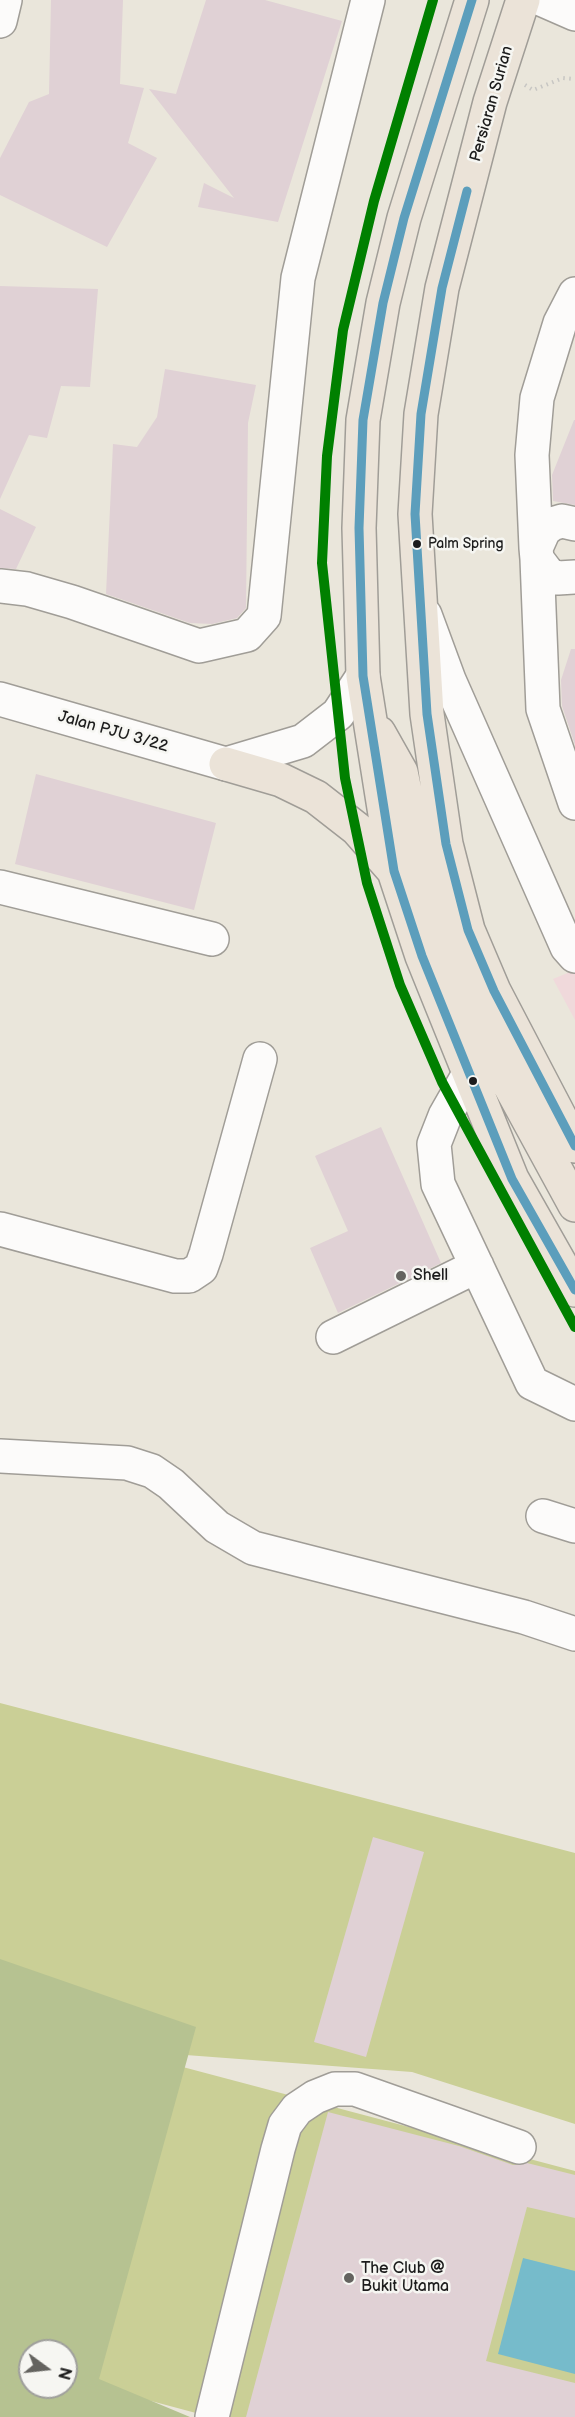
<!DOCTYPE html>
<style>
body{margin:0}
#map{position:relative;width:575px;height:2417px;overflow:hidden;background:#eae6db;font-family:"Balsamiq Sans",sans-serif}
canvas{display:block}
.north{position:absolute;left:18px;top:2339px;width:60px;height:60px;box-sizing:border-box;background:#f6f6f2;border:2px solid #9f9f9c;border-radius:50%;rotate:105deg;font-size:16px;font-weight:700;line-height:24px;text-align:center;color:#1c1c1c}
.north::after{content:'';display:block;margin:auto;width:21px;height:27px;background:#64635f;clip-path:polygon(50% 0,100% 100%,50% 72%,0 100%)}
</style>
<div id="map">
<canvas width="575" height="2417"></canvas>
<div class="north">N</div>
</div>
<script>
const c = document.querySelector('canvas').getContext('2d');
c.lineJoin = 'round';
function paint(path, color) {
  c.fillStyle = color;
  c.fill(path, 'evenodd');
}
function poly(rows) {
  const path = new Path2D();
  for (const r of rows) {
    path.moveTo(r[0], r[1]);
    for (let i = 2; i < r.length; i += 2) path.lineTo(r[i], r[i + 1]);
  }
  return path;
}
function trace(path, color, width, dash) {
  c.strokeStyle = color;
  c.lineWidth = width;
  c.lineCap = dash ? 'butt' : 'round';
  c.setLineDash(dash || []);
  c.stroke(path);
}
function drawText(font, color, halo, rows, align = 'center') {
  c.font = font + ' "Balsamiq Sans",sans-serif';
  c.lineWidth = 5;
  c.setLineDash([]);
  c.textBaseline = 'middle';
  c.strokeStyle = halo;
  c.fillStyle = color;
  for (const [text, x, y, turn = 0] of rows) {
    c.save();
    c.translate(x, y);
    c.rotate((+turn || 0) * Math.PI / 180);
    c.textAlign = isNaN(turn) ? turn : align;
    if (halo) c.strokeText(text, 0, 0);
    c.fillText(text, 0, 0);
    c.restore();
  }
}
const built = poly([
 [575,970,575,1020,553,979]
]);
const green = poly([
 [0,1703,575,1853,575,2124,412,2072,146,2052,73,2383,148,2417,0,2417],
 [30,2351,66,2351,66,2387,30,2387],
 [179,2066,575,2171,575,2417,195,2417,196,2413,95,2386]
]);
const forest = poly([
 [0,1959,196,2027,99,2379,190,2417,0,2417],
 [30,2351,66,2351,66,2387,30,2387]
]);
const water = poly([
 [523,2258,575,2271,575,2374,498,2354]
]);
const building = poly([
 [51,0,123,0,120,84,144,88,128,143,157,158,107,247,0,195,0,158,29,102,49,94],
 [206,0,265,0,342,21,278,222,198,207,204,183,234,198,149,89,176,94],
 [0,286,98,289,90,387,61,386,47,438,29,435,0,499],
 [165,369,256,385,248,423,246,608,237,618,212,624,190,623,106,594,113,444,137,447,157,417],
 [574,420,575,420,575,505,553,501,552,475],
 [0,509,36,527,16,569,0,568],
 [571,649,575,649,575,745,562,706,561,680],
 [36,774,216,823,194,910,15,864],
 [381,1127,441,1263,338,1313,310,1248,348,1231,315,1156],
 [373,1837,424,1852,366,2057,314,2042],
 [328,2112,459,2146,513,2165,527,2163,575,2175,575,2218,527,2207,486,2361,575,2383,575,2417,246,2417]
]);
const path = poly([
 [525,85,533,90,563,78,575,79]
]);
const minor = poly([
 [543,0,575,14],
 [0,21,5,0],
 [575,524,562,521,552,524,544,530,536,548,537,559,549,575,558,578,575,577],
 [536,548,532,455,537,398,560,323,575,294],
 [537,559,543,709,575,803],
 [0,586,27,589,72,602,199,646,247,635,264,616,298,278,368,0],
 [425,615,449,680,567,947,575,956],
 [0,699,226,764,303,741,338,714,363,676],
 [0,887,212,939],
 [469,1074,445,1116,434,1144,438,1184,532,1383,575,1404],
 [0,1229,175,1276,189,1276,201,1268,206,1254,260,1059],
 [333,1337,477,1266],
 [0,1456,127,1463,152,1471,171,1484,217,1527,253,1548,524,1617,575,1634],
 [543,1516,575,1526],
 [212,2417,278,2149,285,2125,297,2109,315,2097,335,2089,355,2089,519,2147]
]);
const major = poly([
 [472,0,404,218,383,303,363,420,359,528,363,676,394,871,422,956,512,1179,575,1290],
 [523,0,490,102,442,288,421,414,415,514,427,714,446,844,468,930,494,991,575,1146],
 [379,733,401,772,419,858,445,943,497,1062,575,1205],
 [226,764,281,780,316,797,357,829,394,871]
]);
const bus1 = poly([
 [472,0,404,218,383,303,363,420,359,528,363,676,394,871,422,956,512,1179,575,1290],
 [467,191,442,288,421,414,415,514,427,714,446,844,468,930,494,991,575,1146]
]);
const metro1 = poly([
 [433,0,374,201,343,330,327,456,322,563,345,778,367,883,400,985,442,1082,575,1327]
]);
const markers = [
 [417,544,5,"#1c1c1c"],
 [473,1081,5,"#1c1c1c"],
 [401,1276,6,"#64635f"],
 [349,2278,6,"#64635f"]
];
const busNames = [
 ["Palm Spring",428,544]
];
const streetNames = [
 ["Persiaran Surian",492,104,-74],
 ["Jalan PJU 3/22",113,732,16]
];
const poiNames = [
 ["Shell",413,1276],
 ["The Club @",361,2269],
 ["Bukit Utama",361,2287]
];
paint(built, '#f0d9db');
paint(green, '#cacf96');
paint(forest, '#b6c291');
paint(water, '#76bbcb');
paint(building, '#e0d1d5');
trace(minor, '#a09d97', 36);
trace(major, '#a09d97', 36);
trace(path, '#c7c6c3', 4, [1.5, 4.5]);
trace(minor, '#fcfbfa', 33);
trace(major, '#ebe3d8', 33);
trace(bus1, '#5c9ebc', 9);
trace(metro1, '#008000', 10);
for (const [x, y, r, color] of markers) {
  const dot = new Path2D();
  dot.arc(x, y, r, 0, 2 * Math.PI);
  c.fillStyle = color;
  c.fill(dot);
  trace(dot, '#f6f6f2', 2);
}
drawText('14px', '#1c1c1c', '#f6f6f2', busNames, 'left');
drawText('16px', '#1c1c1c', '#f6f6f2', streetNames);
drawText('16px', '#1c1c1c', '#f6f6f2', poiNames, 'left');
</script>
